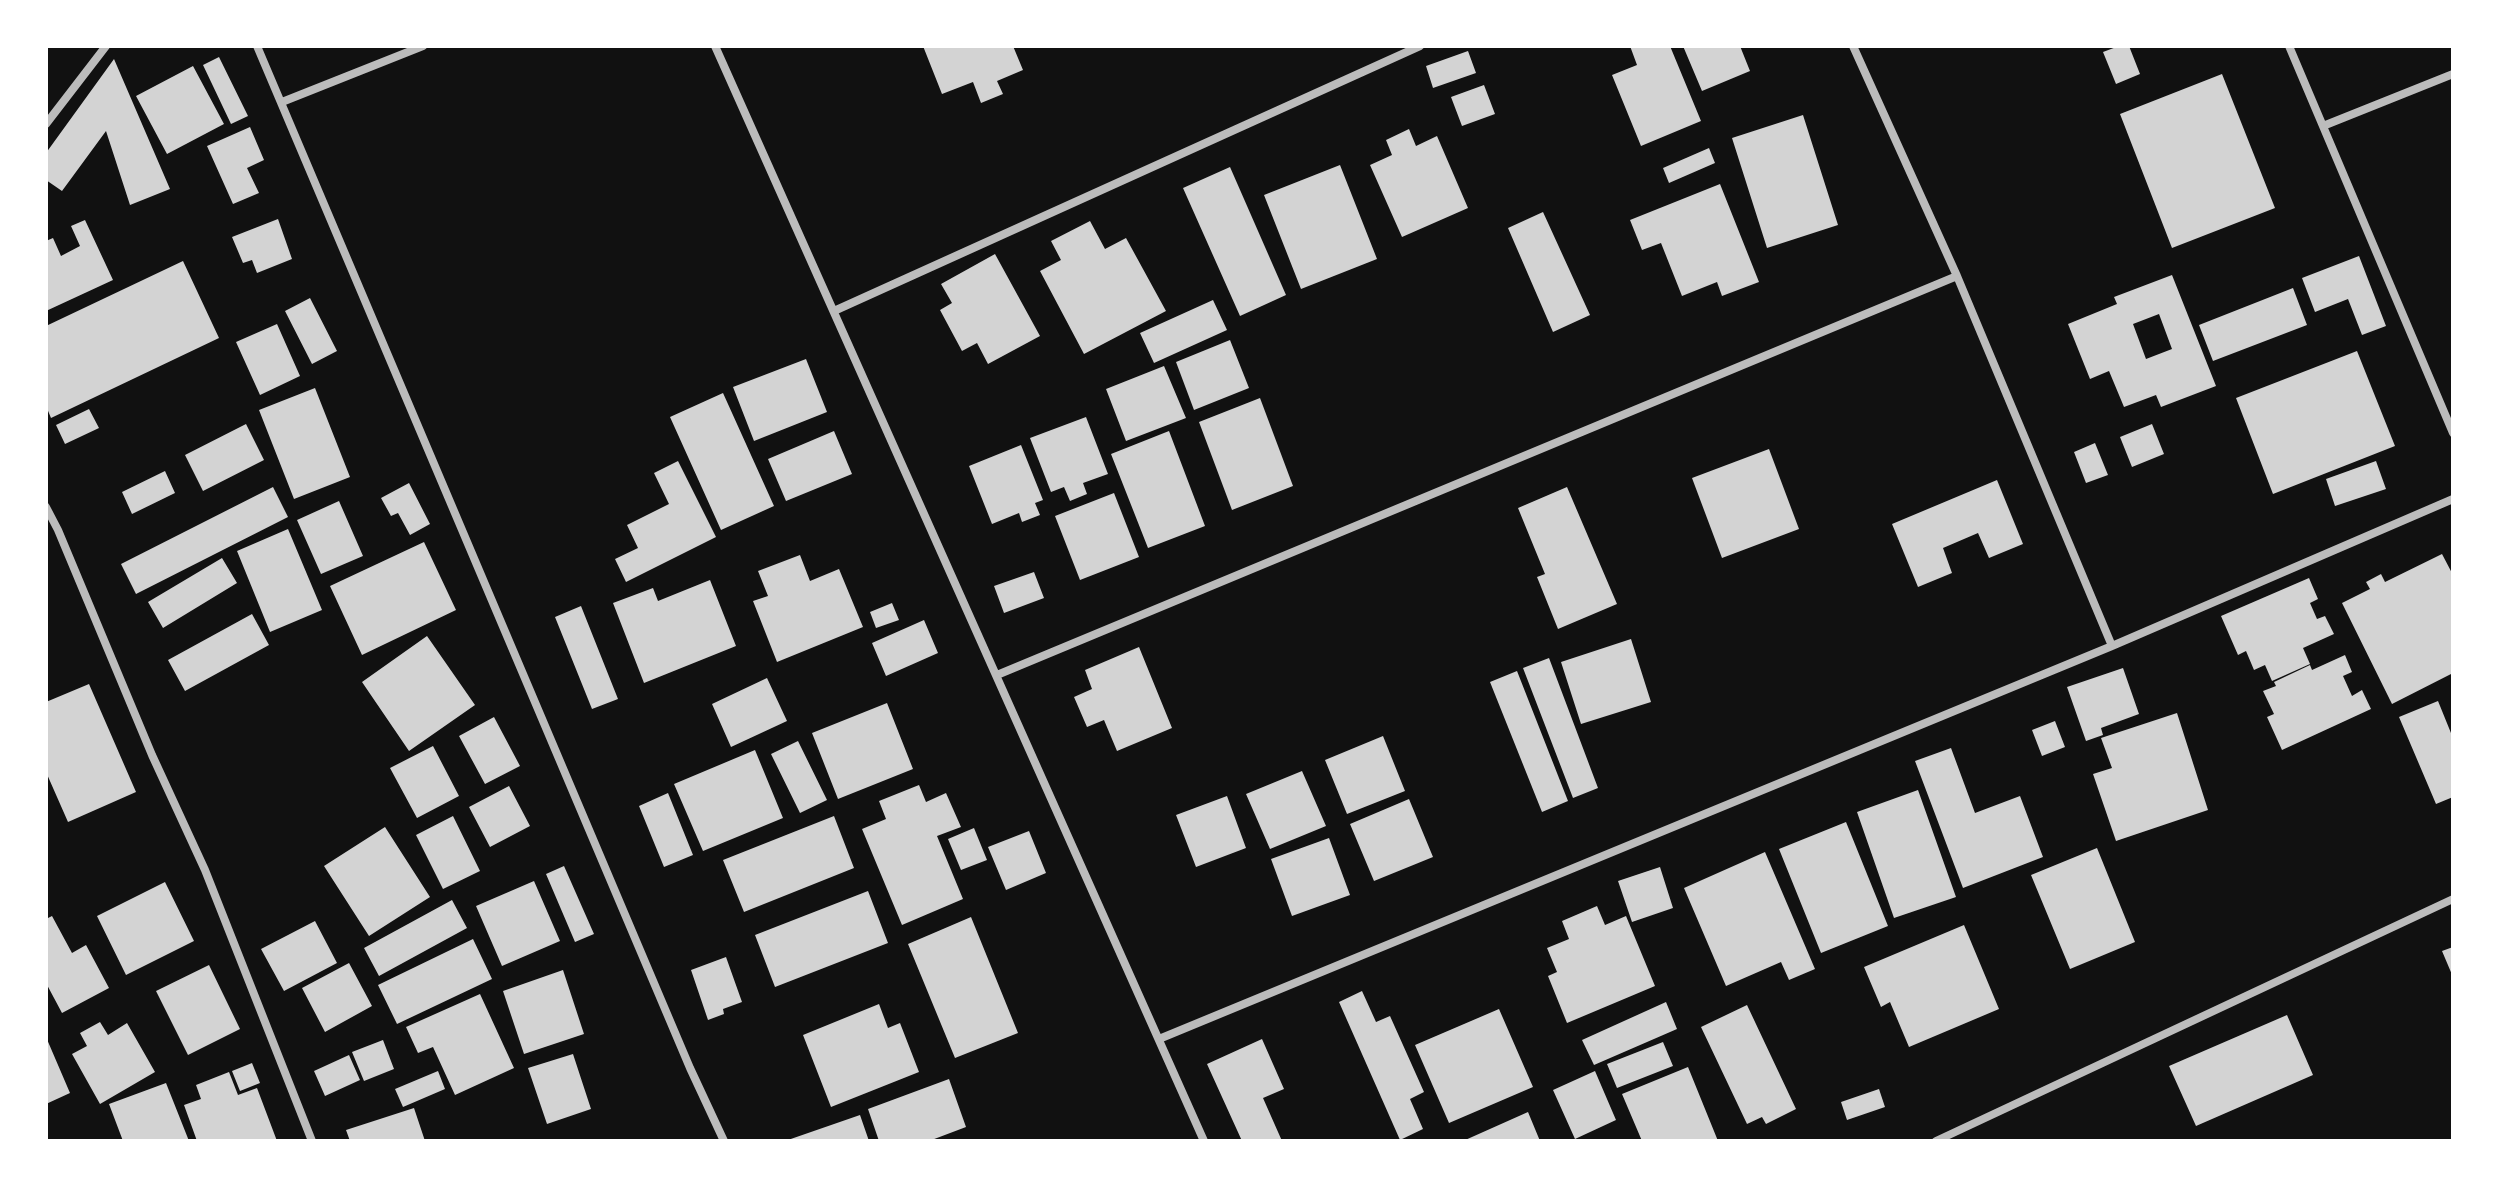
<!DOCTYPE html>
<style>
body{margin:0}
#map{position:relative;width:2499px;height:1187px;overflow:hidden;background:#111;font-family:"PT Sans Narrow",sans-serif}
canvas{display:block}
.frame{position:absolute;inset:0;border:48px solid #fff;pointer-events:none}
</style>
<div id="map">
<canvas width="2499" height="1187"></canvas>
<div class="frame"></div>
</div>
<script>
const c = document.querySelector('canvas').getContext('2d');
c.lineJoin = 'round';
function paint(path, color) {
  c.fillStyle = color;
  c.fill(path, 'evenodd');
}
function poly(rows) {
  const path = new Path2D();
  for (const r of rows) {
    path.moveTo(r[0], r[1]);
    for (let i = 2; i < r.length; i += 2) path.lineTo(r[i], r[i + 1]);
  }
  return path;
}
function trace(path, color, width, dash) {
  c.strokeStyle = color;
  c.lineWidth = width;
  c.lineCap = dash ? 'butt' : 'round';
  c.setLineDash(dash || []);
  c.stroke(path);
}
const building = poly([
 [923,46,1013,46,1023,70,997,81,1003,94,981,103,973,82,942,94],
 [1630,46,1670,46,1701,121,1641,146,1612,75,1637,65],
 [1683,46,1740,46,1750,71,1702,91],
 [2119,46,2129,46,2140,74,2116,84,2103,52],
 [1468,51,1476,73,1433,88,1426,66],
 [219,57,248,116,231,124,203,65],
 [114,59,170,189,130,205,106,131,62,191,46,180,46,153],
 [193,66,224,124,167,154,136,96],
 [2222,74,2275,208,2172,248,2120,114],
 [1484,85,1495,114,1462,126,1451,97],
 [1803,115,1838,225,1767,248,1732,138],
 [250,127,264,160,247,168,259,193,233,204,207,146],
 [1409,129,1416,146,1437,136,1468,208,1402,237,1370,165,1392,155,1386,140],
 [1709,148,1715,163,1669,183,1663,168],
 [1340,165,1377,259,1301,289,1264,195],
 [1230,167,1286,295,1240,316,1183,188],
 [1720,184,1759,282,1722,296,1717,282,1682,296,1661,243,1642,250,1630,220],
 [1543,212,1590,315,1553,332,1508,228],
 [278,219,292,259,257,273,252,260,243,263,232,237],
 [85,220,113,280,46,311,46,241,53,238,61,256,80,246,71,226],
 [1090,221,1105,249,1126,238,1166,311,1084,354,1040,271,1061,260,1051,241],
 [995,254,1040,336,988,364,977,343,962,351,940,310,952,303,941,284],
 [2359,256,2386,326,2362,335,2348,299,2315,312,2302,278],
 [183,261,219,338,51,418,46,406,46,326],
 [2172,275,2216,386,2161,407,2156,395,2124,407,2109,371,2090,379,2068,324,2117,304,2114,297],
 [2159,314,2172,349,2146,359,2133,324],
 [2293,288,2307,325,2213,361,2199,325],
 [310,298,337,351,312,364,285,311],
 [1213,300,1227,330,1154,363,1140,333],
 [277,324,300,376,260,395,236,342],
 [1230,340,1249,388,1194,410,1176,362],
 [2357,351,2395,446,2273,494,2236,398],
 [806,359,827,412,754,441,733,387],
 [1164,366,1186,418,1126,441,1106,389],
 [315,388,350,477,294,499,259,410],
 [723,393,774,506,721,530,670,417],
 [1260,398,1293,486,1232,510,1199,422],
 [89,409,99,428,65,444,56,425],
 [1086,417,1108,474,1083,483,1087,494,1070,501,1064,487,1051,492,1030,438],
 [246,424,264,460,203,491,185,455],
 [2152,424,2164,454,2132,467,2120,437],
 [834,431,852,474,786,501,768,459],
 [1169,431,1205,526,1148,548,1111,454],
 [2095,443,2108,475,2086,483,2074,452],
 [1021,445,1043,500,1035,503,1040,515,1022,522,1019,513,992,524,969,466],
 [1769,449,1799,529,1722,558,1692,478],
 [678,461,716,537,626,582,615,559,638,548,627,525,669,504,654,473],
 [2376,461,2386,489,2335,506,2326,479],
 [165,471,175,493,132,514,122,492],
 [1997,480,2023,544,1989,558,1978,533,1943,548,1952,573,1918,587,1892,524],
 [409,483,430,524,410,535,398,513,391,516,381,498],
 [273,487,288,517,136,594,121,564],
 [1567,487,1617,604,1558,629,1537,577,1545,574,1518,508],
 [1114,493,1139,557,1080,580,1055,516],
 [339,501,363,556,321,574,297,520],
 [288,529,322,610,270,632,237,551],
 [424,542,456,610,362,655,330,586],
 [2442,554,2453,575,2453,673,2392,704,2342,603,2370,589,2366,582,2381,574,2385,582],
 [800,555,810,581,839,569,863,627,777,662,753,601,768,596,758,571],
 [222,558,237,583,163,628,148,602],
 [1034,572,1044,598,1004,613,994,586],
 [2309,578,2318,599,2310,603,2317,619,2325,616,2334,634,2303,648,2310,664,2272,681,2265,665,2254,670,2246,651,2238,655,2221,616],
 [710,580,736,646,644,683,613,603,653,588,658,601],
 [892,603,899,620,876,628,870,612],
 [581,606,618,699,592,709,555,617],
 [252,614,269,645,185,691,168,660],
 [924,620,938,653,886,676,872,643],
 [427,636,475,705,409,751,362,682],
 [1631,639,1651,702,1581,724,1561,662],
 [1139,647,1172,728,1117,751,1104,720,1087,727,1074,697,1092,689,1085,670],
 [2345,655,2352,672,2343,676,2352,696,2362,690,2371,709,2282,750,2267,717,2274,714,2263,691,2276,686,2274,682,2310,665,2312,670],
 [1549,658,1598,788,1573,798,1523,668],
 [2123,668,2139,714,2101,728,2103,735,2086,741,2067,687],
 [1517,671,1568,801,1542,812,1490,682],
 [767,678,787,721,731,747,712,704],
 [89,684,136,792,68,822,46,772,46,702],
 [2438,701,2453,738,2453,797,2436,804,2399,717],
 [887,703,913,769,838,799,812,733],
 [2177,713,2208,810,2116,841,2093,774,2112,768,2101,738],
 [494,717,520,766,485,784,459,736],
 [2055,721,2065,747,2042,756,2032,730],
 [1383,736,1405,791,1347,814,1325,760],
 [798,741,827,800,800,813,771,754],
 [433,746,459,796,417,818,390,768],
 [1951,748,1975,813,2020,796,2043,857,1963,888,1915,761],
 [755,750,783,818,703,851,674,784],
 [1302,771,1326,826,1270,849,1246,794],
 [919,785,926,802,946,793,961,827,937,836,963,899,902,925,862,829,886,819,879,801],
 [509,786,530,826,490,847,469,807],
 [1918,790,1956,897,1894,918,1857,812],
 [668,793,693,855,664,867,639,806],
 [1227,796,1246,848,1196,867,1176,815],
 [1409,799,1433,857,1374,881,1350,824],
 [453,816,480,871,443,889,416,835],
 [834,816,854,868,744,912,723,860],
 [1846,822,1888,926,1821,953,1779,849],
 [385,827,430,897,369,936,324,866],
 [974,828,987,860,961,870,948,839],
 [1029,831,1046,873,1006,890,988,847],
 [1329,838,1350,895,1292,916,1271,859],
 [2097,848,2135,942,2070,969,2031,875],
 [1765,852,1815,969,1789,980,1781,962,1726,986,1684,888],
 [564,866,594,934,575,942,546,874],
 [1660,867,1673,908,1632,922,1618,881],
 [534,881,560,941,502,966,476,906],
 [165,882,194,941,126,975,97,916],
 [868,891,888,943,775,987,755,935],
 [452,900,467,928,379,976,364,948],
 [1597,906,1605,925,1626,916,1655,986,1567,1023,1548,976,1557,972,1547,948,1569,939,1562,921],
 [52,916,72,953,86,945,109,988,62,1013,46,983,46,919],
 [971,917,1018,1033,955,1058,908,944],
 [315,921,337,963,284,991,261,949],
 [1964,925,1999,1009,1909,1047,1890,1002,1881,1007,1864,967],
 [473,939,492,979,397,1024,378,985],
 [2453,947,2453,977,2442,951],
 [726,957,742,1002,723,1009,724,1014,708,1020,691,970],
 [349,963,372,1006,325,1032,302,988],
 [209,965,240,1029,188,1055,156,991],
 [563,970,584,1034,524,1054,503,991],
 [1362,991,1376,1022,1390,1016,1424,1092,1410,1099,1423,1129,1400,1140,1339,1002],
 [480,994,514,1068,455,1095,433,1047,418,1053,406,1027],
 [1666,1002,1677,1029,1594,1065,1582,1040],
 [879,1004,888,1028,900,1023,919,1072,831,1107,803,1035],
 [1747,1005,1796,1109,1766,1124,1762,1117,1747,1124,1701,1027],
 [1499,1009,1533,1087,1449,1123,1415,1045],
 [2287,1015,2313,1075,2196,1126,2169,1066],
 [100,1022,108,1035,127,1023,155,1072,100,1104,72,1054,87,1046,80,1033],
 [46,1037,70,1093,46,1104],
 [1262,1039,1284,1089,1263,1098,1282,1141,1242,1141,1207,1064],
 [383,1040,394,1069,364,1081,352,1052],
 [1663,1042,1673,1066,1617,1088,1607,1064],
 [573,1054,591,1109,547,1124,528,1068],
 [349,1055,360,1080,325,1096,314,1071],
 [252,1063,260,1083,240,1091,232,1071],
 [1688,1067,1718,1141,1642,1141,1622,1094],
 [438,1071,445,1089,403,1107,395,1089],
 [1595,1071,1616,1120,1575,1139,1553,1090],
 [229,1072,238,1095,257,1088,277,1141,197,1141,184,1105,201,1099,196,1085],
 [949,1079,966,1127,929,1141,879,1141,868,1109],
 [166,1083,189,1141,123,1141,109,1104],
 [1879,1089,1885,1107,1847,1120,1841,1102],
 [414,1108,425,1141,350,1141,346,1130],
 [1528,1112,1540,1141,1463,1141],
 [860,1115,869,1141,785,1141]
]);
const minor = poly([
 [257,46,690,1068,724,1141],
 [715,46,1204,1141],
 [1853,46,1957,276,2112,646],
 [2289,46,2453,433],
 [282,102,423,46],
 [46,124,106,46],
 [2323,126,2453,74],
 [834,311,1420,46],
 [46,507,58,530,152,755,205,870,312,1141],
 [997,675,1957,276],
 [1159,1039,2112,646,2453,499],
 [1936,1141,2453,899]
]);
paint(building, '#d3d3d3');
trace(minor, '#bcbcbc', 8);
</script>
